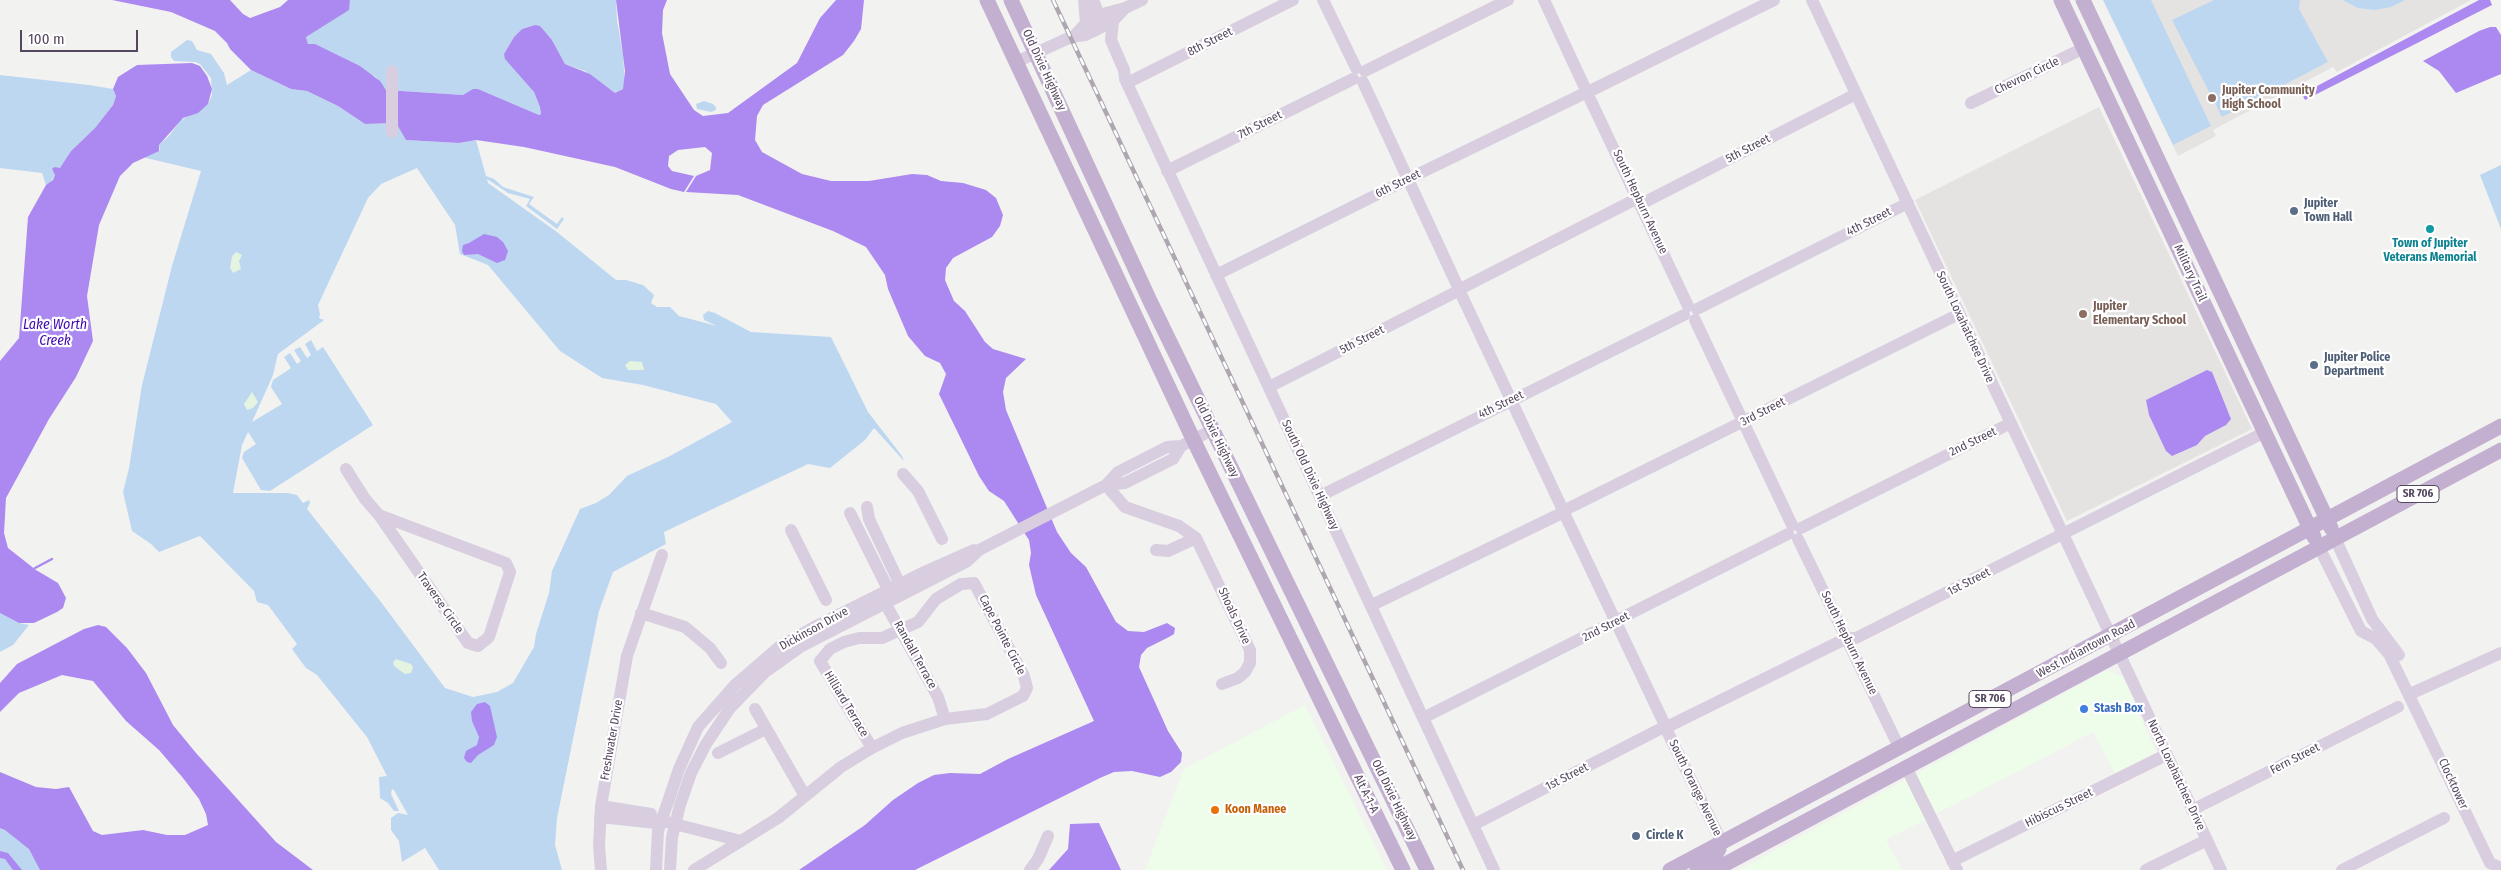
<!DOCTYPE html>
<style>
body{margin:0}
#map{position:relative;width:2501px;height:870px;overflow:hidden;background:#f2f2f0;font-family:"Fira Sans Condensed",sans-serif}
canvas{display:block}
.scale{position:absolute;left:20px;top:30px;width:118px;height:22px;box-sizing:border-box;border:2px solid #55475e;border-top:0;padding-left:6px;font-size:15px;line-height:18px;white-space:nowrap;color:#55475e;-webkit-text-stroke:4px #fff;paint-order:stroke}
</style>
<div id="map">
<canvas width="2501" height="870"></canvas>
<div class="scale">100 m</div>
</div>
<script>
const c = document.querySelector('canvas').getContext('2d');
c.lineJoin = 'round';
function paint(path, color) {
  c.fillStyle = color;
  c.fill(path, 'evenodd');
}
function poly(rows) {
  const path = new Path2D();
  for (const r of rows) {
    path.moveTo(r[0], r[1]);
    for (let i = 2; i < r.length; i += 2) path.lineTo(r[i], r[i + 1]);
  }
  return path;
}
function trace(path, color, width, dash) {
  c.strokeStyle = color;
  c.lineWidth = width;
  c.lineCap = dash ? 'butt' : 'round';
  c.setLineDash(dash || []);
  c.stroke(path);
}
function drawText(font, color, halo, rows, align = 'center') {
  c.font = font + ' "Fira Sans Condensed",sans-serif';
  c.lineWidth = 4.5;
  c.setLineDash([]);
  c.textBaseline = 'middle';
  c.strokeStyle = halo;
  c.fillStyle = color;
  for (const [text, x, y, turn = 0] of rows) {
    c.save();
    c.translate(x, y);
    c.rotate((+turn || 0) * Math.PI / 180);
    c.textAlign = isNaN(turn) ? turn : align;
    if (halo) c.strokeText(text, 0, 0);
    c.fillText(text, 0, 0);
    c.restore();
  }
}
const commercial = poly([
 [2107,670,2123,677,2156,752,2115,773,2093,732,1886,840,1902,870,1739,870],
 [1305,705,1387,870,1145,870,1184,769]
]);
const education = poly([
 [2104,0,2471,0,2337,72,2333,67,2224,124,2213,130,2216,136,2178,156],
 [2099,107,2252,429,2067,521,1915,200]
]);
const green = poly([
 [350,0,616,0,617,20,623,55,625,85,623,89,615,93,585,71,565,64,552,40,535,25,522,29,514,37,504,54,534,92,540,107,541,114,539,115,478,89,463,95,386,90,376,77,308,44,306,37,350,4],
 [2103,0,2151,0,2211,126,2173,145],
 [2214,0,2300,0,2299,9,2328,62,2222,117,2172,20],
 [2343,0,2405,0,2391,7,2375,10,2358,8],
 [187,40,192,41,197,50,211,54,224,73,227,85,251,70,291,89,307,91,338,106,365,124,396,123,406,140,459,143,476,140,486,176,494,179,503,187,534,197,529,204,557,224,562,217,564,219,557,229,526,206,530,199,508,193,487,179,488,183,557,232,616,280,626,280,643,285,654,295,651,303,657,307,670,307,679,316,717,326,704,320,703,315,708,311,715,313,751,332,831,337,868,412,902,456,904,461,874,428,865,440,830,468,808,464,664,532,666,544,613,572,599,611,557,818,555,845,562,870,439,870,425,848,402,862,399,841,391,830,391,818,398,813,408,815,394,790,392,789,391,794,399,811,394,811,388,803,380,798,379,777,387,776,367,737,317,675,306,668,292,649,297,644,268,605,257,602,254,591,200,536,159,552,151,544,132,531,123,492,129,468,142,385,172,266,201,171,142,157,160,150,159,145,169,136,180,121,208,104,212,95,211,78,200,64,195,62,174,61,171,57,171,52],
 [417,168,455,225,460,254,488,265,560,351,602,378,643,385,716,404,732,422,670,456,627,476,609,495,596,503,580,509,552,571,549,593,536,634,534,647,513,683,497,692,473,697,445,688,381,602,307,509,310,503,309,500,303,503,297,495,288,493,233,493,242,445,248,432,256,444,244,452,242,458,261,490,270,491,373,425,323,347,317,351,311,340,305,344,311,355,307,358,300,347,294,350,301,361,297,364,290,353,284,357,291,368,273,380,271,387,282,404,252,422,273,375,278,354,324,320,319,318,320,314,318,305,368,198,381,184],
 [0,75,89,85,113,89,116,96,113,105,95,128,71,151,60,169,54,167,52,169,55,175,50,183,46,185,42,173,0,168],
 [704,101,713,104,716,107,716,110,711,112,697,109,696,104],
 [2501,165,2501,229,2480,175],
 [0,613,19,623,29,625,13,645,0,652],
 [0,816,54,870,0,870]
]);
const sand = poly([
 [236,252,242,255,239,261,241,269,233,273,230,268,232,256],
 [630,361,642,362,644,370,628,370,625,365],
 [252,392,258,402,253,408,247,410,244,404],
 [396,659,411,664,413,667,411,673,405,674,394,666,393,662]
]);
const water = poly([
 [112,0,230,0,243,14,250,18,280,7,288,0,350,0,349,10,306,37,308,44,315,44,360,66,380,81,386,90,463,95,473,89,478,89,539,115,541,114,540,107,534,92,505,59,504,54,514,37,522,29,535,25,540,26,552,40,565,64,590,74,615,93,623,89,625,71,616,0,667,0,663,10,662,33,670,74,694,110,703,116,728,113,797,63,820,18,836,0,864,0,861,29,854,41,843,55,763,105,757,116,755,140,762,152,802,174,831,181,869,181,912,174,927,175,941,181,963,183,986,190,996,198,1003,215,1000,226,992,237,953,258,946,268,945,280,954,301,965,311,985,342,993,349,1026,359,1006,378,1003,392,1006,410,1057,532,1071,553,1086,567,1116,622,1128,631,1144,632,1167,623,1175,628,1174,634,1169,637,1147,648,1141,655,1139,667,1168,731,1182,753,1181,762,1171,772,1160,777,1132,771,1114,772,1100,778,915,870,799,870,865,825,893,800,918,783,934,775,950,773,980,774,1008,759,1094,721,1036,595,1029,565,1031,553,1029,540,1004,501,989,491,979,476,939,394,946,374,940,363,925,356,908,336,888,289,885,275,866,247,833,231,738,195,686,192,696,176,710,170,712,153,705,147,678,150,669,156,668,166,672,171,694,176,684,192,671,189,615,167,524,147,476,140,459,143,406,140,396,123,365,124,338,106,307,91,291,89,251,70,230,49,227,43,215,31,171,12],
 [2479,0,2490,0,2492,5,2305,100,2302,94],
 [2490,27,2496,27,2501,35,2501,74,2456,93,2439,71,2423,61,2479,31],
 [192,63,200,66,207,76,212,89,208,104,198,113,183,118,159,145,159,151,133,163,120,176,99,225,87,296,93,341,76,377,49,419,6,498,4,533,8,548,36,570,58,583,66,598,63,608,57,612,34,623,19,623,0,613,0,361,19,338,28,217,46,185,53,180,55,175,52,169,54,167,60,168,71,151,95,128,113,105,116,96,113,89,118,77,137,65],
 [484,234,497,237,503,242,508,251,505,260,497,263,478,254,464,255,462,251,463,245,469,243],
 [2207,370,2212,372,2231,419,2226,425,2205,436,2197,445,2172,456,2166,451,2149,415,2146,400],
 [98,625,106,627,127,648,146,673,173,725,196,753,276,842,313,870,40,870,29,849,5,830,0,828,0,772,36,787,56,789,69,787,93,831,102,835,143,830,167,835,185,835,208,825,206,814,199,799,183,778,159,750,126,721,93,681,62,675,19,693,0,712,0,683,17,664,84,629],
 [485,702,490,706,497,737,494,745,478,755,471,763,467,762,464,758,466,751,477,745,479,737,472,721,471,712,477,704],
 [1099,823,1121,870,1049,870,1068,849,1070,824],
 [0,851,8,853,22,870,13,870,5,859,0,858]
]);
const stream = poly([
 [35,568,52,559]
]);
const minor = poly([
 [1084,0,1086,23],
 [1093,0,1099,15],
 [1323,0,1356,68],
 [1544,0,1585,88],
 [1812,0,2221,870],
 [1113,21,1111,40,1124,70,1125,79,1494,870],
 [1075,35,1086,23,1099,15,1125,8,1142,0],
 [1016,62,1071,37,1085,35,1098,29,1113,21,1125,8],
 [1365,71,1508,0],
 [1363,82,1457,285],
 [1127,83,1293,0],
 [1592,90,1774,0],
 [1590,99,1688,306],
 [1971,103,2084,48],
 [392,132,392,71],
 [1167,171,1353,79],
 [1641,204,1856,94],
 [1216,275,1408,179,1581,95],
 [1464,287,1638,198],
 [1462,296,1562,508],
 [1697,309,1908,203],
 [1695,320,1792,525],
 [1269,387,1454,293],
 [346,469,365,499,379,515,506,563,510,572,489,637,478,646,468,643,379,515],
 [903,474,918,491,942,539],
 [1106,485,1125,507,1179,526,1196,538,1250,650,1250,663,1245,672,1238,678,1222,684],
 [1106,485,1125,483,1173,459,1181,446],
 [1320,496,1684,315],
 [867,507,869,519,903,591],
 [1567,509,1959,314],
 [850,513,891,595],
 [1566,517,1664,723],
 [1801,528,2011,423],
 [791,530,826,600],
 [2335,538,2372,619,2399,655],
 [1798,539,1899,747],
 [2319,547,2361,631,2376,639,2389,654,2490,863,2501,868],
 [1156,550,1168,551,1196,538],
 [881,596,938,697,945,719],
 [1372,605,1560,514],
 [641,613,685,627,710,648,721,663],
 [2410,694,2501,653],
 [755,709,805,796],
 [1423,718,1788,534],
 [1671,725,1847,638,1856,638,2265,432],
 [1668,733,1722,843],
 [718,753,766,729],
 [1906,767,1957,870],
 [601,806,651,814],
 [2192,810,2398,707],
 [600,817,656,823,663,821,741,841],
 [1473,825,1660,729],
 [1952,861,2166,755],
 [601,870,599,846,601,806,627,656,662,555],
 [656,870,658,831,679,769,698,727,735,685,779,647,818,625,920,574,974,550],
 [670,870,672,837,680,805,691,773,706,744,730,708,765,672,800,647,966,562,979,550,1106,485,1118,472,1167,447,1181,446,1212,430],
 [694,870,778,818,841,767,872,748,902,733,945,719,987,714,1023,696,1027,688,1024,676,974,583,961,584,936,599,918,622,882,638,859,638,844,642,830,649,820,661,872,748],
 [1030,870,1038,859,1048,836],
 [2146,870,2207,840],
 [2342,870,2444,818]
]);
const major = poly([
 [987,0,1193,439,1403,870],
 [1011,0,1150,301,1427,870],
 [2061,0,2314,537],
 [2083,0,2331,528],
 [1670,870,2501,426],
 [1697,870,1711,861,1719,849],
 [1714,870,2501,450]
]);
const rail = poly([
 [1053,0,1463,870]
]);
const markers = [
 [2212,98,5,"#8d6e63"],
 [2294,211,5,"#5c6f8a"],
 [2430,229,5,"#0f9aa8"],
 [2083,314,5,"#8d6e63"],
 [2314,365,5,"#5c6f8a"],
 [2084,709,5,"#3f7fe0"],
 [1215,810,5,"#e8710a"],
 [1636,836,5,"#5c6f8a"]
];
const shields = [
 [2418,494,42],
 [1990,699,42]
];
const shieldNames = [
 ["SR 706",2418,494],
 ["SR 706",1990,699]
];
const streetNames = [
 ["8th Street",1210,42,-27],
 ["Old Dixie Highway",1044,70,65],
 ["Chevron Circle",2027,76,-26],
 ["7th Street",1260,125,-27],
 ["5th Street",1748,149,-27],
 ["6th Street",1398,184,-26],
 ["South Hepburn Avenue",1640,202,65],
 ["4th Street",1869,222,-27],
 ["Military Trail",2190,273,65],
 ["South Loxahatchee Drive",1965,327,65],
 ["5th Street",1362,340,-27],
 ["4th Street",1501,405,-26],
 ["3rd Street",1763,412,-27],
 ["Old Dixie Highway",1216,437,64],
 ["2nd Street",1973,442,-26],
 ["South Old Dixie Highway",1310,475,65],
 ["1st Street",1969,582,-27],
 ["Traverse Circle",440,603,55],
 ["Shoals Drive",1234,616,65],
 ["2nd Street",1606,627,-27],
 ["Dickinson Drive",814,629,-29],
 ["Cape Pointe Circle",1002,635,63],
 ["South Hepburn Avenue",1849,643,64],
 ["West Indiantown Road",2086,649,-28],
 ["Randall Terrace",915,655,61],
 ["Hilliard Terrace",846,704,59],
 ["Freshwater Drive",612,740,-80],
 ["Fern Street",2295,759,-27],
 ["North Loxahatchee Drive",2176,775,65],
 ["1st Street",1567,777,-27],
 ["Clocktower",2453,784,65],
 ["South Orange Avenue",1695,788,64],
 ["Alt A-1-A",1366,794,64],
 ["Old Dixie Highway",1394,800,64],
 ["Hibiscus Street",2059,808,-26]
];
const educationNames = [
 ["Jupiter Community",2222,91],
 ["High School",2222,105],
 ["Jupiter",2093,307],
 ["Elementary School",2093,321]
];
const serviceNames = [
 ["Jupiter",2304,204],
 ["Town Hall",2304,218],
 ["Jupiter Police",2324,358],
 ["Department",2324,372],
 ["Circle K",1646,836]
];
const cultureNames = [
 ["Town of Jupiter",2430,244],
 ["Veterans Memorial",2430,258]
];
const shopNames = [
 ["Stash Box",2094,709]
];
const foodNames = [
 ["Koon Manee",1225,810]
];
const waterNames = [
 ["Lake Worth",55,325],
 ["Creek",55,341]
];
paint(commercial, '#edfde9');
paint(education, '#e4e3e2');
paint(green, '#bdd7f1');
paint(sand, '#e4f4e0');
paint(water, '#ab89f0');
trace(stream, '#ab89f0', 2.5);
trace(minor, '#d9cee0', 12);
trace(major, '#c3afd0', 15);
trace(rail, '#aea7b2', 4.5);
trace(rail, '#fff', 2.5, [8]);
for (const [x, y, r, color] of markers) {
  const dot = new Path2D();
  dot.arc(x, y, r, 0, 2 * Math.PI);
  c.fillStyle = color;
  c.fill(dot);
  trace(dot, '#fff', 2);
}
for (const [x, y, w] of shields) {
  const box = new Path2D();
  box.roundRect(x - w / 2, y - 8.5, w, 17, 4);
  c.fillStyle = '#fff';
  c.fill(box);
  trace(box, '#55475e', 1);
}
drawText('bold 11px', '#55475e', null, shieldNames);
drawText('12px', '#55475e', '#fff', streetNames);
drawText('bold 12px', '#785e54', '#fff', educationNames, 'left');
drawText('bold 12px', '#4e5e75', '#fff', serviceNames, 'left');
drawText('bold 12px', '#0d838f', '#fff', cultureNames);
drawText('bold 12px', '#366cbe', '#fff', shopNames, 'left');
drawText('bold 12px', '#c56008', '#fff', foodNames, 'left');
drawText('italic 14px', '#3f07b2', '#fff', waterNames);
</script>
